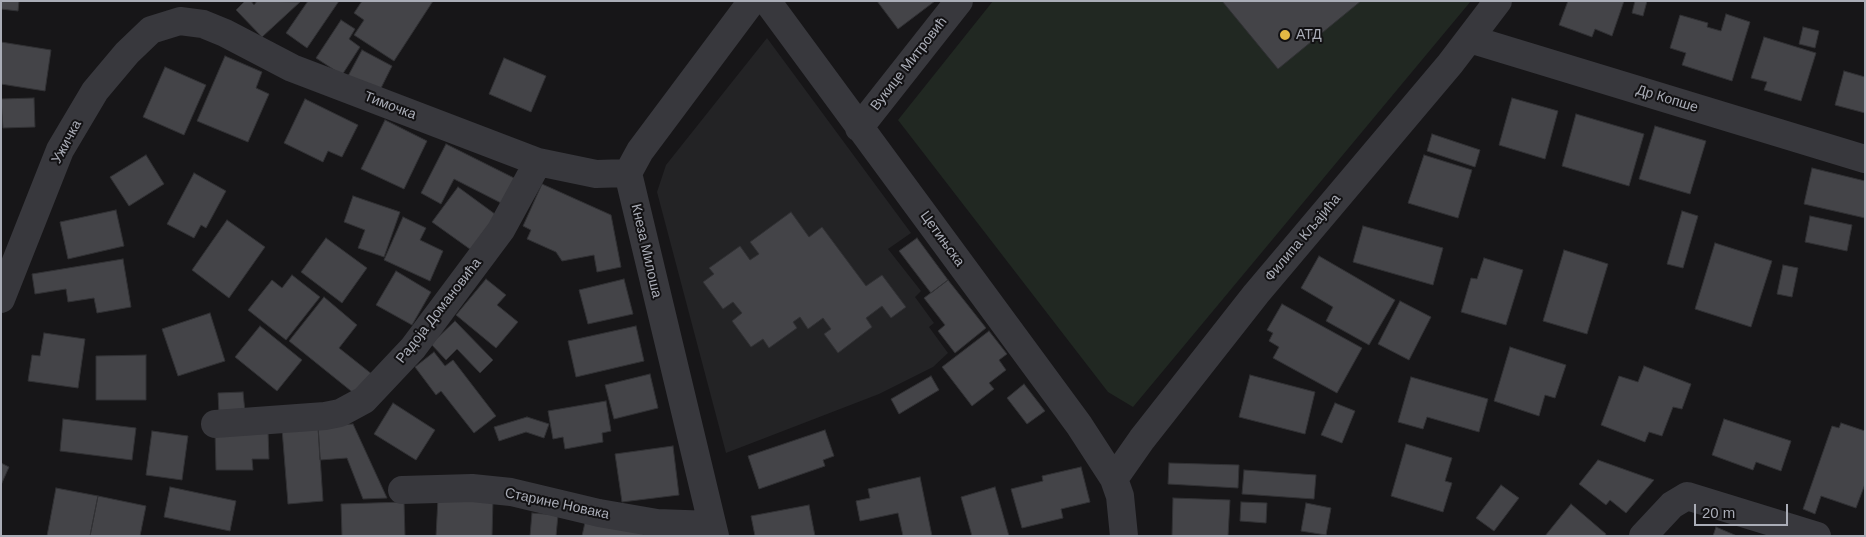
<!DOCTYPE html>
<meta charset="utf-8">
<style>
body{margin:0}
#map{position:relative;width:1866px;height:537px;overflow:hidden;background:#171618;font-family:Arial,sans-serif}
canvas{display:block}
.frame{position:absolute;inset:0;border:2px solid #aaadb7;pointer-events:none}
.scale{position:absolute;left:1694px;top:504px;width:94px;height:22px;box-sizing:border-box;border:2px solid #aaadb7;border-top:0;padding-left:6px;font-size:15px;line-height:18px;white-space:nowrap;color:#aaadb7;-webkit-text-stroke:4px #121113;paint-order:stroke}
</style>
<div id="map">
<canvas width="1866" height="537"></canvas>
<div class="frame"></div>
<div class="scale">20 m</div>
</div>
<script>
const c = document.querySelector('canvas').getContext('2d');
c.lineJoin = 'round';
function paint(path, color) {
  c.fillStyle = color;
  c.fill(path, 'evenodd');
}
function poly(rows) {
  const path = new Path2D();
  for (const r of rows) {
    path.moveTo(r[0], r[1]);
    for (let i = 2; i < r.length; i += 2) path.lineTo(r[i], r[i + 1]);
  }
  return path;
}
function trace(path, color, width, dash) {
  c.strokeStyle = color;
  c.lineWidth = width;
  c.lineCap = dash ? 'butt' : 'round';
  c.setLineDash(dash || []);
  c.stroke(path);
}
function drawText(font, color, halo, rows, align = 'center') {
  c.font = font + ' Arial,sans-serif';
  c.lineWidth = 4;
  c.setLineDash([]);
  c.textBaseline = 'middle';
  c.strokeStyle = halo;
  c.fillStyle = color;
  for (const [text, x, y, turn = 0] of rows) {
    c.save();
    c.translate(x, y);
    c.rotate((+turn || 0) * Math.PI / 180);
    c.textAlign = isNaN(turn) ? turn : align;
    if (halo) c.strokeText(text, 0, 0);
    c.fillText(text, 0, 0);
    c.restore();
  }
}
const built = poly([
 [767,38,911,233,888,249,921,291,915,297,934,323,929,327,948,353,933,367,879,394,726,453,657,192,666,165]
]);
const green = poly([
 [993,1,1471,1,1133,407,1108,392,898,120]
]);
const building = poly([
 [1,1,19,1,18,11,1,9,1,1],
 [245,1,251,1,254,5,257,1,300,2,262,37,236,10,245,1],
 [308,1,339,1,307,48,286,33,308,1],
 [362,1,433,1,394,61,354,35,364,20,354,13,362,1],
 [877,1,935,1,898,29,877,1],
 [1222,1,1361,1,1278,69,1222,1],
 [1568,1,1624,1,1612,36,1595,29,1592,37,1559,25,1568,1],
 [1635,1,1647,1,1643,16,1632,13,1635,1],
 [1726,14,1750,22,1732,81,1682,65,1686,53,1670,48,1680,15,1708,23,1707,27,1721,31,1726,14],
 [341,20,355,29,349,39,360,47,342,75,316,58,341,20],
 [1803,27,1819,31,1815,48,1799,44,1803,27],
 [1764,37,1816,53,1801,101,1764,90,1767,82,1751,78,1764,37],
 [1,42,51,50,45,91,1,84,1,42],
 [362,50,392,66,379,92,348,76,362,50],
 [225,56,262,72,256,88,269,94,248,142,197,121,225,56],
 [504,58,546,76,531,112,489,94,504,58],
 [165,67,206,85,184,135,143,117,165,67],
 [1844,71,1865,77,1865,113,1835,105,1844,71],
 [34,98,35,127,3,128,1,99,34,98],
 [1512,98,1558,111,1545,159,1499,145,1512,98],
 [305,99,358,125,342,157,328,151,323,162,284,143,305,99],
 [1576,114,1644,134,1629,186,1562,166,1576,114],
 [385,120,427,141,404,189,361,169,385,120],
 [1655,126,1706,141,1690,194,1639,179,1655,126],
 [1432,134,1480,150,1475,167,1427,151,1432,134],
 [446,144,518,180,505,205,454,179,441,204,421,193,446,144],
 [146,155,164,184,129,206,110,177,146,155],
 [1424,155,1472,170,1458,218,1408,203,1424,155],
 [1812,168,1865,181,1865,218,1804,204,1812,168],
 [194,173,226,191,206,228,201,225,194,238,167,224,194,173],
 [542,184,611,215,621,267,597,272,594,255,562,261,556,252,527,239,531,230,523,226,542,184],
 [458,187,499,217,474,252,432,222,458,187],
 [353,196,400,212,384,257,358,248,365,230,344,222,353,196],
 [116,210,124,246,68,259,60,222,116,210],
 [1682,211,1698,216,1683,268,1667,264,1682,211],
 [791,212,809,237,822,227,866,286,882,275,906,307,891,318,882,306,866,318,872,327,838,353,824,334,831,329,823,318,808,329,800,317,793,322,797,328,769,348,763,339,751,347,732,321,742,313,733,302,723,309,703,282,714,274,709,268,740,246,750,260,759,254,750,242,791,212],
 [1810,216,1852,225,1847,251,1805,242,1810,216],
 [403,217,426,228,420,240,443,251,430,281,384,260,403,217],
 [227,220,265,247,229,298,192,270,227,220],
 [1363,226,1443,248,1433,285,1353,262,1363,226],
 [326,238,367,268,342,303,301,272,326,238],
 [917,238,948,280,931,293,899,251,917,238],
 [1715,243,1772,261,1751,327,1695,309,1715,243],
 [1564,250,1608,264,1587,334,1543,321,1564,250],
 [1319,256,1395,300,1369,345,1326,321,1333,307,1301,288,1319,256],
 [1484,258,1523,270,1506,325,1461,312,1471,278,1477,279,1484,258],
 [123,259,131,307,97,313,94,298,68,302,66,289,35,294,32,274,123,259],
 [1783,265,1798,268,1792,297,1777,294,1783,265],
 [396,271,431,292,412,325,376,305,396,271],
 [292,275,320,297,286,340,248,310,272,280,282,288,292,275],
 [486,279,506,295,497,305,518,322,496,348,456,315,486,279],
 [624,279,633,314,588,324,579,290,624,279],
 [948,280,986,328,955,353,938,331,945,325,924,298,948,280],
 [324,297,357,325,339,348,373,375,356,395,289,341,324,297],
 [1400,301,1431,317,1409,360,1378,344,1400,301],
 [1282,304,1362,348,1337,393,1273,358,1279,347,1269,341,1273,333,1267,330,1282,304],
 [210,313,225,361,178,376,162,329,210,313],
 [455,321,493,360,480,373,457,349,446,360,431,344,455,321],
 [260,326,302,360,277,391,235,357,260,326],
 [636,326,644,361,576,377,568,341,636,326],
 [989,331,1007,354,999,360,1006,370,989,383,994,389,972,406,942,367,989,331],
 [44,333,85,339,78,388,28,381,32,355,40,356,44,333],
 [1510,347,1566,365,1555,398,1545,395,1539,416,1494,401,1510,347],
 [434,352,445,366,453,360,496,416,474,433,441,391,436,395,415,367,434,352],
 [146,355,146,400,96,400,96,356,146,355],
 [1644,366,1691,384,1682,409,1673,407,1662,436,1649,432,1645,442,1601,425,1619,376,1638,382,1644,366],
 [650,374,658,408,614,419,605,385,650,374],
 [1250,375,1315,392,1305,434,1239,417,1250,375],
 [931,376,939,390,899,414,891,399,931,376],
 [1411,377,1488,399,1479,432,1427,417,1423,429,1398,422,1411,377],
 [1024,384,1045,411,1027,424,1007,398,1024,384],
 [243,392,245,412,219,414,218,393,243,392],
 [606,401,611,431,602,433,603,442,565,449,563,437,553,439,548,411,606,401],
 [393,403,435,430,416,460,374,434,393,403],
 [1335,403,1355,411,1342,443,1321,435,1335,403],
 [527,417,549,424,544,438,526,432,499,441,494,427,527,417],
 [63,419,136,428,132,460,60,451,63,419],
 [1724,419,1791,441,1781,471,1756,462,1753,470,1712,455,1724,419],
 [1841,423,1865,431,1865,484,1856,508,1821,496,1815,514,1803,509,1832,426,1839,428,1841,423],
 [353,424,387,498,363,499,347,458,320,460,318,426,353,424],
 [318,426,323,501,288,504,282,429,318,426],
 [825,430,834,456,823,460,825,466,759,489,748,456,825,430],
 [152,431,188,436,182,480,146,475,152,431],
 [268,431,269,459,252,459,253,470,216,470,215,432,268,431],
 [1406,444,1452,458,1445,481,1452,483,1443,512,1391,496,1406,444],
 [673,446,679,495,622,502,615,454,673,446],
 [1598,460,1654,480,1626,513,1610,500,1606,505,1579,484,1598,460],
 [1,463,9,467,1,485,1,463],
 [1169,463,1239,465,1238,488,1168,484,1169,463],
 [1081,467,1090,502,1061,509,1063,518,1022,528,1011,489,1043,481,1042,476,1081,467],
 [1244,470,1316,475,1314,499,1242,494,1244,470],
 [920,477,932,536,903,536,898,513,860,521,856,501,870,498,868,489,920,477],
 [1501,485,1519,498,1494,531,1476,518,1501,485],
 [170,487,236,501,230,531,164,517,170,487],
 [995,487,1009,536,972,536,961,497,995,487],
 [56,488,98,496,90,536,47,536,56,488],
 [98,496,146,506,140,536,90,536,98,496],
 [438,498,493,500,492,536,436,536,438,498],
 [1173,498,1230,500,1228,536,1172,536,1173,498],
 [404,502,405,536,342,536,341,504,404,502],
 [1241,502,1267,503,1266,523,1240,521,1241,502],
 [1306,503,1331,508,1326,535,1301,531,1306,503],
 [1571,504,1606,534,1605,536,1545,536,1571,504],
 [809,505,815,536,755,536,751,516,809,505],
 [532,513,558,515,556,536,530,536,532,513],
 [586,518,644,531,643,536,582,536,586,518],
 [1716,527,1737,536,1713,536,1716,527]
]);
const minor = poly([
 [767,1,1079,425,1114,479,1120,496,1124,536],
 [1470,39,1865,159],
 [859,128,959,1],
 [1,299,60,150,95,91,127,53,151,30,180,21,203,24,225,33,292,68,538,162,596,174,628,173],
 [215,424,325,416,340,413,364,400,413,348,501,230,538,162],
 [1114,479,1142,439,1256,294,1450,64,1498,1],
 [402,490,472,488,511,492,599,513,657,523,712,525],
 [715,536,628,173,640,151,752,1],
 [1643,536,1672,505,1687,496,1817,536]
]);
const markers = [
 [1285,35,6,"#e2b844"]
];
const poiNames = [
 ["АТД",1296,35]
];
const streetNames = [
 ["Вукице Митровић",909,64,-52],
 ["Др Копше",1667,99,17],
 ["Тимочка",390,106,21],
 ["Ужичка",67,142,-62],
 ["Филипа Кљајића",1303,238,-50],
 ["Цетињска",942,239,54],
 ["Кнеза Милоша",646,251,77],
 ["Радоја Домановића",439,311,-52],
 ["Старине Новака",557,504,12]
];
paint(built, '#232325');
paint(green, '#212822');
paint(building, '#444448');
trace(building, '#313134', 1);
trace(minor, '#38383d', 28);
for (const [x, y, r, color] of markers) {
  const dot = new Path2D();
  dot.arc(x, y, r, 0, 2 * Math.PI);
  c.fillStyle = color;
  c.fill(dot);
  trace(dot, '#121113', 2);
}
drawText('14px', '#aaadb7', '#121113', poiNames, 'left');
drawText('14px', '#aaadb7', '#121113', streetNames);
</script>
